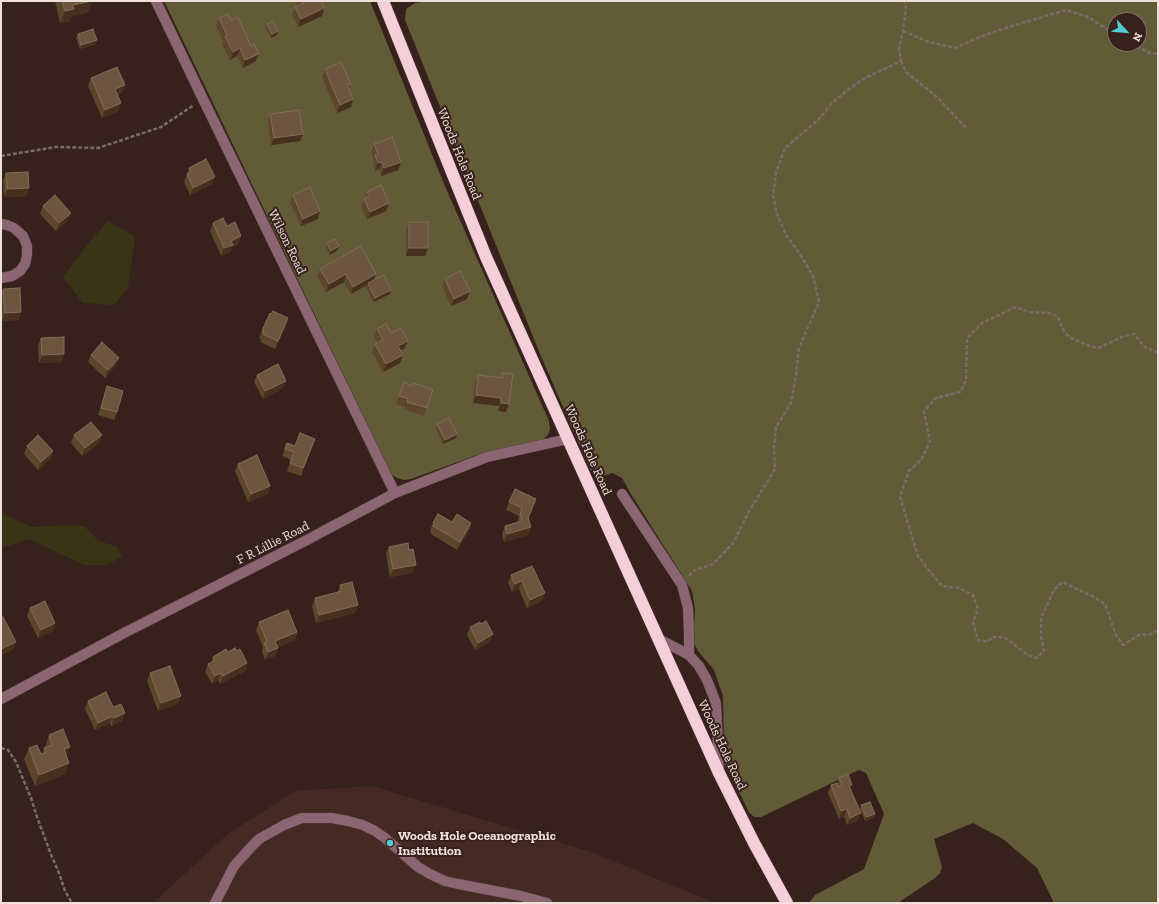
<!DOCTYPE html>
<style>
body{margin:0}
#map{position:relative;width:1159px;height:904px;overflow:hidden;background:#37211c;font-family:"Zilla Slab",serif}
canvas{display:block}
.frame{position:absolute;inset:0;border:2px solid #eedfdb;pointer-events:none}
.north{position:absolute;left:1107px;top:12px;width:40px;height:40px;box-sizing:border-box;background:#37211c;border:1px solid #806d68;border-radius:50%;rotate:116deg;font-size:11px;font-weight:700;line-height:16px;text-align:center;color:#eedfdb}
.north::after{content:'';display:block;margin:auto;width:14px;height:18px;background:#51ccd2;clip-path:polygon(50% 0,100% 100%,50% 72%,0 100%)}
</style>
<div id="map">
<canvas width="1159" height="904"></canvas>
<div class="frame"></div>
<div class="north">N</div>
</div>
<script>
const c = document.querySelector('canvas').getContext('2d');
c.lineJoin = 'round';
function paint(path, color) {
  c.fillStyle = color;
  c.fill(path, 'evenodd');
}
function poly(rows) {
  const path = new Path2D();
  for (const r of rows) {
    path.moveTo(r[0], r[1]);
    for (let i = 2; i < r.length; i += 2) path.lineTo(r[i], r[i + 1]);
  }
  return path;
}
function trace(path, color, width, dash) {
  c.strokeStyle = color;
  c.lineWidth = width;
  c.lineCap = dash ? 'butt' : 'round';
  c.setLineDash(dash || []);
  c.stroke(path);
}
function drawText(font, color, halo, rows, align = 'center') {
  c.font = font + ' "Zilla Slab",serif';
  c.lineWidth = 4;
  c.setLineDash([]);
  c.textBaseline = 'middle';
  c.strokeStyle = halo;
  c.fillStyle = color;
  for (const [text, x, y, turn = 0] of rows) {
    c.save();
    c.translate(x, y);
    c.rotate((+turn || 0) * Math.PI / 180);
    c.textAlign = isNaN(turn) ? turn : align;
    if (halo) c.strokeText(text, 0, 0);
    c.fillText(text, 0, 0);
    c.restore();
  }
}
const built = poly([
 [372,786,591,852,716,903,153,903,228,834,295,791]
]);
const green = poly([
 [108,221,135,237,128,288,114,305,83,303,63,277,82,251],
 [1,509,6,515,32,527,65,525,84,526,99,541,118,547,122,556,107,565,84,565,29,539,1,548]
]);
const forest = poly([
 [164,1,370,1,444,184,549,421,550,428,549,433,546,437,541,440,533,442,477,455,411,479,404,480,397,478,391,474],
 [430,1,1158,1,1158,903,1054,903,1037,868,1003,839,973,823,934,839,942,867,940,873,935,878,898,903,809,903,815,895,864,869,884,814,866,773,859,770,761,817,754,817,749,812,725,764,724,751,723,696,714,670,698,651,693,642,695,610,692,591,631,494,622,478,613,473,602,476,596,474,590,469,540,354,405,20,406,9,415,3],
 [1115,20,1139,20,1139,44,1115,44]
]);
const path = poly([
 [903,31,929,42,955,48,982,36,1012,26,1066,10,1088,17,1115,34],
 [1131,44,1152,54,1158,53],
 [901,61,906,72,937,97,966,128],
 [1,156,56,147,98,148,161,127,194,105],
 [1158,353,1145,347,1134,334,1122,337,1098,348,1087,345,1069,337,1062,328,1058,317,1050,313,1029,312,1016,307,982,323,967,338,966,381,960,392,936,398,924,411,930,442,921,460,909,471,900,497,918,556,928,569,942,586,959,588,973,595,978,609,973,622,978,640,988,642,992,637,1004,637,1028,655,1037,658,1044,651,1041,636,1041,618,1054,590,1062,582,1094,597,1105,604,1116,635,1123,645,1139,635,1151,634,1158,630],
 [689,576,693,571,713,564,734,542,748,513,775,469,774,447,776,427,791,403,796,376,799,348,819,302,813,276,800,254,786,235,777,214,773,196,776,173,785,148,819,119,832,103,849,89,865,78,901,61,899,49,903,31,906,8,904,1],
 [1,748,8,750,16,762,31,798,37,817,50,852,59,873,65,891,72,903]
]);
const minor = poly([
 [156,1,203,99,395,493],
 [1,224,7,225,14,228,23,236,27,246,27,255,25,264,20,271,12,276,1,278],
 [622,494,682,585,688,608,689,634,689,655,699,666,707,680,716,703,719,771],
 [657,638,689,655],
 [1,699,124,633,305,541,395,493,487,457,568,439],
 [215,903,234,866,252,846,259,839,284,825,302,818,332,818,348,821,363,825,375,831,385,838,418,867,430,874,445,881,458,884,521,896,547,903]
]);
const highway = poly([
 [383,1,486,257,568,439,719,773,754,843,787,903]
]);
const wall = poly([
 [55,1,92,1,88,12,72,16,70,21,60,23],
 [295,1,321,1,322,16,298,27,292,15,295,7,298,6],
 [219,18,231,20,256,61,243,68,237,56,230,60,222,44,223,41,216,26],
 [267,24,277,35,271,38,266,28],
 [78,34,96,44,80,49,76,38],
 [325,69,351,84,349,89,351,107,337,113,322,77],
 [91,78,125,85,122,93,118,95,121,103,118,111,102,118,88,86],
 [270,114,303,134,300,141,271,145,268,122],
 [374,144,401,162,398,170,381,176,379,169,375,171,373,163,374,159,371,152],
 [189,168,212,184,190,195,184,182],
 [6,173,29,188,26,196,4,197,3,181],
 [367,192,389,203,386,211,367,219,361,207],
 [293,195,320,211,318,219,301,226,290,203],
 [43,206,68,220,56,231,40,214],
 [409,222,428,248,425,256,406,256,406,229],
 [213,223,227,226,241,236,238,244,232,247,230,252,221,256,210,231],
 [327,243,338,250,330,255,326,247],
 [361,246,374,280,391,290,390,294,373,302,366,287,367,285,351,294,344,282,326,292,317,276,320,269],
 [445,279,470,291,467,299,451,306,442,286],
 [3,289,21,312,18,320,2,321,1,295],
 [286,326,275,349,260,342,261,339,259,338,262,331],
 [377,329,391,333,405,348,401,351,403,355,400,363,383,372,372,352,375,344,378,343,374,336],
 [41,338,62,362,39,363,38,346],
 [91,355,116,365,105,378,88,362],
 [502,373,506,412,498,411,499,406,473,403,475,383,478,375,501,378],
 [257,375,286,381,283,388,263,399,254,382],
 [404,382,412,385,433,390,424,416,404,409,405,407,396,404],
 [107,386,117,412,114,420,98,415],
 [437,424,457,434,456,438,443,444,436,428],
 [74,435,99,443,82,456,71,443],
 [287,443,295,446,312,447,301,476,287,471,291,460,282,456],
 [27,446,53,451,50,459,38,470,24,454],
 [238,464,270,486,268,494,248,502,235,471],
 [509,502,533,507,528,518,531,527,528,535,504,542,502,534,505,526,517,523,519,516,506,510],
 [452,522,471,523,469,531,457,550,431,534,431,532,430,531,433,523],
 [389,547,413,573,390,577,386,554],
 [511,575,545,593,542,601,527,608,519,589,512,592,508,583],
 [340,585,358,605,355,613,316,623,312,606,315,598,338,592],
 [30,608,53,631,38,638,27,616],
 [259,622,297,632,295,640,278,647,275,656,265,660,262,651,263,647,256,630],
 [470,627,490,642,475,650,467,635],
 [236,651,247,663,245,671,220,684,218,680,212,684,205,672,208,664,211,663,213,657,228,652],
 [150,673,178,704,158,711,147,681],
 [88,701,113,707,122,721,111,726,110,723,95,730,85,709],
 [49,735,67,756,65,774,35,786,24,759,29,748,41,754,42,754,44,748,45,748,45,747],
 [839,778,851,789,858,821,847,825,844,817,839,819,828,793,831,785,837,784],
 [861,805,874,817,865,821,860,809]
]);
const shadedWall = poly([
 [91,1,92,1,88,12,72,16,70,21,60,23,65,11,73,5],
 [324,8,322,16,298,27,301,19],
 [278,31,277,35,271,38,272,34],
 [97,40,96,44,80,49,81,45],
 [240,48,237,56,230,60,233,52],
 [259,54,256,61,243,68,245,60],
 [125,85,122,93,113,97,115,89],
 [353,99,351,107,337,113,340,105],
 [121,103,118,111,102,118,105,110],
 [303,134,300,141,271,145,274,138],
 [382,162,379,169,375,171,378,163],
 [401,162,398,170,381,176,384,168],
 [215,177,212,184,190,195,193,188],
 [29,188,26,196,4,197,7,189],
 [389,203,386,211,367,219,370,212],
 [320,211,318,219,301,226,303,219],
 [71,213,68,220,56,231,59,223],
 [241,236,238,244,232,247,230,252,221,256,224,248,231,241],
 [339,246,338,250,330,255,331,251],
 [409,248,428,248,425,256,406,256],
 [346,274,344,282,326,292,329,284],
 [376,274,373,282,368,283,367,285,351,294,353,287],
 [391,290,390,294,373,302,375,298],
 [470,291,467,299,451,306,454,299],
 [21,312,18,320,2,321,5,313],
 [288,318,286,326,275,349,278,341],
 [408,341,405,348,395,354,398,346],
 [64,354,62,362,39,363,42,355],
 [403,355,400,363,383,372,386,364],
 [119,358,116,365,105,378,108,370],
 [286,381,283,388,263,399,265,391],
 [476,395,501,398,499,406,473,403],
 [501,403,509,404,506,412,498,411],
 [457,434,456,438,443,444,445,440],
 [102,435,99,443,82,456,85,448],
 [53,451,50,459,38,470,41,462],
 [270,486,268,494,248,502,251,494],
 [471,523,469,531,457,550,460,542],
 [531,527,528,535,504,542,507,534],
 [416,565,413,573,390,577,393,569],
 [522,581,519,589,512,592,515,584],
 [545,593,542,601,527,608,530,600],
 [358,605,355,613,316,623,319,615],
 [55,623,53,631,38,638,41,630],
 [297,632,295,640,272,649,275,641],
 [493,634,490,642,475,650,478,643],
 [16,642,13,650,1,655,1,649],
 [278,648,275,656,265,660,268,652],
 [247,663,245,671,220,684,223,676],
 [221,673,218,680,212,684,215,676],
 [181,696,178,704,158,711,161,703],
 [125,713,122,721,111,726,114,718],
 [113,716,110,723,95,730,98,723],
 [70,747,66,758,64,749],
 [69,763,65,774,35,786,39,775],
 [847,809,844,817,839,819,841,811],
 [861,813,858,821,847,825,850,818],
 [875,814,874,817,865,821,866,817]
]);
const building = poly([
 [62,1,91,1,73,5,74,9,65,11,62,1],
 [302,1,321,1,324,8,301,19,295,7,303,3,302,1],
 [228,14,231,20,238,17,251,46,254,44,259,54,245,60,240,48,233,52,225,36,227,35,219,18,228,14],
 [273,21,278,31,272,34,267,24,273,21],
 [93,29,97,40,81,45,78,34,93,29],
 [341,62,351,84,347,85,353,99,340,105,325,69,341,62],
 [117,67,125,85,115,89,121,103,105,110,91,78,117,67],
 [299,110,303,134,274,138,270,114,299,110],
 [392,137,401,162,384,168,382,162,378,163,375,155,378,154,374,144,392,137],
 [206,159,215,177,193,188,187,174,191,172,189,168,206,159],
 [28,172,29,188,7,189,6,173,28,172],
 [381,185,389,203,370,212,364,199,369,195,367,192,381,185],
 [310,187,320,211,303,219,293,195,310,187],
 [55,195,71,213,59,223,43,206,55,195],
 [223,218,227,226,235,222,241,236,231,241,233,245,224,248,213,223,223,218],
 [409,222,428,222,428,248,409,248,409,222],
 [335,239,339,246,331,251,327,243,335,239],
 [361,246,376,274,353,287,346,274,329,284,320,269,361,246],
 [460,271,470,291,454,299,445,279,460,271],
 [384,275,391,290,375,298,368,283,384,275],
 [20,288,21,312,5,313,3,289,20,288],
 [273,311,288,318,278,341,263,334,264,332,262,331,270,313,271,314,273,311],
 [386,324,391,333,401,328,408,341,398,346,403,355,386,364,375,344,383,340,377,329,386,324],
 [64,337,64,354,42,355,41,338,64,337],
 [102,342,119,358,108,370,91,355,102,342],
 [278,364,286,381,265,391,257,375,278,364],
 [502,373,513,374,509,404,501,403,501,398,476,395,478,375,502,378,502,373],
 [404,382,412,386,413,383,433,390,427,408,407,402,408,399,399,396,404,382],
 [107,386,123,391,117,412,101,408,107,386],
 [449,418,457,434,445,440,437,424,449,418],
 [91,422,102,435,85,448,74,435,91,422],
 [300,433,315,439,303,468,290,463,294,452,285,449,287,443,295,446,300,433],
 [38,435,53,451,41,462,27,446,38,435],
 [257,455,270,486,251,494,238,464,257,455],
 [515,489,536,499,528,518,531,527,507,534,505,526,522,521,520,515,522,508,509,502,515,489],
 [438,514,452,522,457,514,471,523,460,542,433,526,435,524,433,523,438,514],
 [408,543,409,550,413,549,416,565,393,569,389,547,408,543],
 [532,566,545,593,530,600,522,581,515,584,511,575,532,566],
 [352,582,358,605,319,615,315,598,342,591,340,585,352,582],
 [45,601,55,623,41,630,30,608,45,601],
 [288,610,297,632,275,641,278,648,268,652,264,643,267,642,259,622,288,610],
 [3,617,16,642,1,649,1,618,3,617],
 [486,621,493,634,478,643,470,627,480,622,481,624,486,621],
 [235,648,236,651,240,649,247,663,223,676,221,673,215,676,208,664,215,660,213,657,226,649,228,652,235,648],
 [170,666,181,696,161,703,150,673,170,666],
 [106,692,113,707,121,704,125,713,114,718,113,716,98,723,88,701,106,692],
 [63,729,70,747,64,749,69,763,39,775,29,748,37,745,41,754,46,752,44,748,52,745,49,735,63,729],
 [848,774,852,785,849,786,861,813,850,818,847,809,841,811,831,785,837,783,838,787,842,785,839,778,848,774],
 [870,802,875,814,866,817,861,805,870,802]
]);
const markers = [
 [390,843,4,"#51ccd2"]
];
const streetNames = [
 ["Woods Hole Road",459,154,68],
 ["Wilson Road",287,242,64],
 ["Woods Hole Road",588,450,66],
 ["F R Lillie Road",273,543,-27],
 ["Woods Hole Road",722,745,65]
];
const poiNames = [
 ["Woods Hole Oceanographic",398,836],
 ["Institution",398,851]
];
paint(built, '#452a24');
paint(green, '#393416');
paint(forest, '#615b37');
trace(minor, '#513c37', 11);
trace(highway, '#513c37', 13);
trace(path, '#7d6965', 2.5, [4, 2]);
trace(minor, '#8b6571', 10);
trace(highway, '#f4ced9', 12);
paint(wall, '#5e462d');
paint(shadedWall, '#48301e');
paint(building, '#6d5640');
trace(building, '#826c58', 1);
for (const [x, y, r, color] of markers) {
  const dot = new Path2D();
  dot.arc(x, y, r, 0, 2 * Math.PI);
  c.fillStyle = color;
  c.fill(dot);
  trace(dot, '#37211c', 1.5);
}
drawText('13px', '#eedfdb', '#37211c', streetNames);
drawText('bold 13px', '#eedfdb', '#37211c', poiNames, 'left');
</script>
